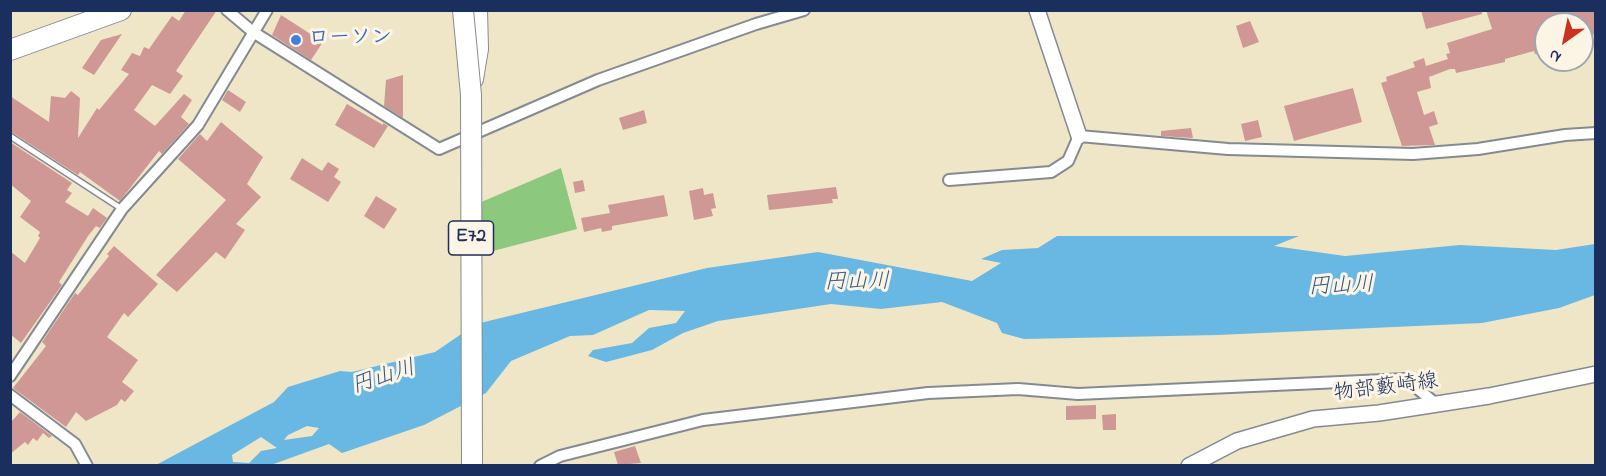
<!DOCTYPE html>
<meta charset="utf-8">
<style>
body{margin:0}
#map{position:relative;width:1606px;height:476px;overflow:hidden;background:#efe6c7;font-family:"Indie Flower",sans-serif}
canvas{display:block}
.frame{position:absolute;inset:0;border:12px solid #1b2f5e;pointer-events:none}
.north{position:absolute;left:1534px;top:12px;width:60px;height:60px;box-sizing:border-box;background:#fcf5e5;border:2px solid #a2a6af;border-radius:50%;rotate:213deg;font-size:16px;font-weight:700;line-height:24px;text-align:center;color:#1b2f5e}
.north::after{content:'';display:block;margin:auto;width:21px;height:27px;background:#c8321e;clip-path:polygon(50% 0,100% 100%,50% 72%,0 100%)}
</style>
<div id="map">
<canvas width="1606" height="476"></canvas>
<div class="frame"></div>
<div class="north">N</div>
</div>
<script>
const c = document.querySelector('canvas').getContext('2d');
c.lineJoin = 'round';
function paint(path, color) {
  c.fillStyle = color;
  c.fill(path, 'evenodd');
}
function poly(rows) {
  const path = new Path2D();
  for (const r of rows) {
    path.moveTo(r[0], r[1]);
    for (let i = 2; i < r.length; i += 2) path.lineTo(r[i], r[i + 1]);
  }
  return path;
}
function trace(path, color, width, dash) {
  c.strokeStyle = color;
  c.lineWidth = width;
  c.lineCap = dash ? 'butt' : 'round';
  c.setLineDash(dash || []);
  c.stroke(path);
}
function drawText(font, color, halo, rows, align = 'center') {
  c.font = font + ' "Indie Flower","Klee One",sans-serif';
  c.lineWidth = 6;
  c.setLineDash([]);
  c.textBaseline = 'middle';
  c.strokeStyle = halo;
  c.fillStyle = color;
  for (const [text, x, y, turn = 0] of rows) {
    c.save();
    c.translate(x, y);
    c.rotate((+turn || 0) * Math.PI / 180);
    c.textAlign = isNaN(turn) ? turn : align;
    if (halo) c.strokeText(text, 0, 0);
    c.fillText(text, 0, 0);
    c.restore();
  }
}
const green = poly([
 [561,168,577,229,474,256,472,206]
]);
const water = poly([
 [1057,236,1299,236,1274,246,1345,256,1460,245,1556,250,1595,244,1595,295,1559,308,1482,323,1218,335,1024,339,1002,333,997,323,942,302,881,309,831,304,718,321,683,333,652,350,606,362,588,356,593,350,632,343,649,328,676,323,685,311,649,310,593,335,570,336,511,361,486,393,424,425,342,453,329,444,271,465,154,466,274,402,288,387,340,371,352,372,435,352,476,324,707,268,818,252,972,281,1001,263,981,259,1002,250,1038,248],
 [307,426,319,428,312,436,284,440,288,435],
 [261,437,277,448,261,451,249,463,233,462,232,455]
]);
const building = poly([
 [186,10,217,10,176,71,183,76,170,94,152,85,134,110,155,126,184,94,192,100,181,117,189,124,162,154,159,151,120,201,80,172,78,175,10,131,10,96,49,122,51,96,65,98,71,91,80,98,78,138,97,108,99,110,129,74,121,70,132,53,140,56,144,47,149,49,172,16,179,21],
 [1421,10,1482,10,1482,14,1426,29],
 [1486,10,1596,10,1596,34,1582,37,1582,24,1546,24,1546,51,1535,54,1534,51,1505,59,1505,62,1456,73,1455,69,1450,69,1429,77,1431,88,1417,92,1424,115,1434,111,1438,124,1429,127,1435,145,1402,146,1381,83,1387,81,1386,77,1415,67,1413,62,1424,58,1426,66,1448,59,1446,54,1450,53,1447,43,1492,29],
 [281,15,323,42,311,60,272,35],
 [1250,21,1259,42,1243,48,1236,26],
 [122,34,94,75,82,68,101,40],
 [403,75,403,118,384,106,386,80],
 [1353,88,1362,122,1294,141,1284,106],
 [228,90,246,102,240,112,222,100],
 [347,104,383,125,383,123,388,126,374,148,335,125],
 [644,110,647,123,623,130,619,118],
 [1258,120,1262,137,1245,141,1241,124],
 [221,122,263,157,247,184,261,197,236,224,245,230,225,259,216,252,177,292,156,275,226,200,178,159,200,134,207,141],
 [1191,128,1193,138,1161,136,1161,131],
 [10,142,72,183,67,190,72,193,65,202,88,216,93,208,107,218,100,228,96,226,88,236,59,282,62,285,21,343,10,334,10,251,25,263,40,238,38,236,40,232,20,217,31,201,10,184],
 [302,158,322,171,328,162,339,169,334,177,341,182,328,202,290,179],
 [583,180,585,191,575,193,573,182],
 [836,187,838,199,832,199,833,203,769,210,767,195],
 [703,188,704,195,713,193,716,208,711,209,713,216,694,220,689,191],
 [664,195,668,216,612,226,612,230,602,232,601,228,584,232,581,218,610,213,608,205],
 [376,196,397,209,384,229,364,216],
 [114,246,158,284,128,317,124,313,107,337,138,360,122,382,134,391,125,402,121,399,117,405,86,421,76,412,66,427,13,388,46,346,42,342,75,293,78,295,109,256,107,254],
 [1096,405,1096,419,1066,420,1066,406],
 [20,412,52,436,49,438,43,433,37,441,33,438,28,445,25,442,10,454,10,423],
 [1116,414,1116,430,1103,430,1102,415],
 [635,446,641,463,618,465,614,452]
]);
const lane = poly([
 [10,136,122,209]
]);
const street = poly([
 [227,10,253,32,439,149,598,80,756,24,804,10],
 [949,180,1051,172,1068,161,1079,136,1228,149,1413,154,1478,149,1565,135,1596,133],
 [10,376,122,209,198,125,267,10],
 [10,395,75,444,87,466],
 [540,466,560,456,703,420,928,393,1018,389,1078,394,1406,379,1436,404]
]);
const secondary = poly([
 [1037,10,1079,136],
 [1189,466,1237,441,1313,419,1379,413,1489,396,1596,374]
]);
const highway = poly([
 [10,50,121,10],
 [473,79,478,49,477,10]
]);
const highwayBridge = poly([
 [463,10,471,95,472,466]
]);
const markers = [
 [296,40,6,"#3f7fe0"]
];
const shields = [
 [471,238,45]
];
const shieldNames = [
 ["E72",471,238]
];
const shopNames = [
 ["ローソン",308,40]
];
const streetNames = [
 ["物部藪崎線",1386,389,-7]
];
const waterNames = [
 ["円山川",857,284,-1],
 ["円山川",1341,288,-3],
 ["円山川",384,379,-18]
];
paint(green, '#8cc87e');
paint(water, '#69b8e3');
paint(building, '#cf9894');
trace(lane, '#858a92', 8);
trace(street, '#858a92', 14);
trace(secondary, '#858a92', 18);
trace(highway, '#858a92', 22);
trace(lane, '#fff', 5);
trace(street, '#fff', 10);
trace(secondary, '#fff', 15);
trace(highway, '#fff', 20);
trace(highwayBridge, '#858a92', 22, []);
trace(highwayBridge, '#fff', 20);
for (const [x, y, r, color] of markers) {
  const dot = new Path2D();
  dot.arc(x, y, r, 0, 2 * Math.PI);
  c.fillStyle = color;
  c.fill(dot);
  trace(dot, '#fcf5e5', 2);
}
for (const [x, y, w] of shields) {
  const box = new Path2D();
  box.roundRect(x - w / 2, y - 17, w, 34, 4.5);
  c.fillStyle = '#fcf5e5';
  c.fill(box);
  trace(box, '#1b2f5e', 1.5);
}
drawText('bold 20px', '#1b2f5e', null, shieldNames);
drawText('bold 21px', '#366cbe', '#fcf5e5', shopNames, 'left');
drawText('21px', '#1b2f5e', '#fcf5e5', streetNames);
drawText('italic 22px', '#325886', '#fcf5e5', waterNames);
</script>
